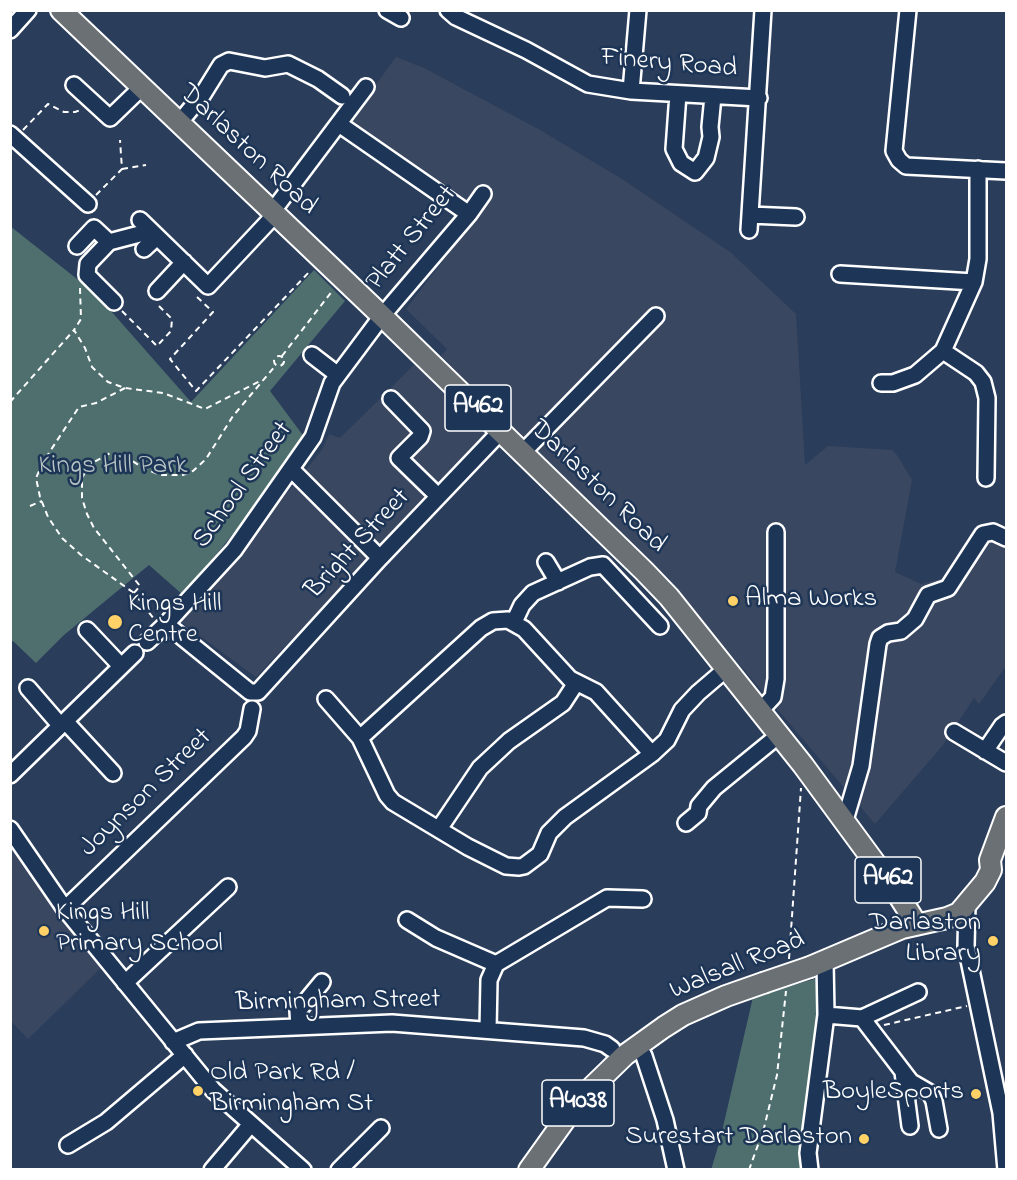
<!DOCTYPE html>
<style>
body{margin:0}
#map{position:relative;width:1017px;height:1180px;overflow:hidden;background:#2a3d5b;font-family:"Indie Flower",sans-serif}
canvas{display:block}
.frame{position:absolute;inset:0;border:12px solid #fff;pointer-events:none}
</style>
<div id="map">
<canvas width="1017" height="1180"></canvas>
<div class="frame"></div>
</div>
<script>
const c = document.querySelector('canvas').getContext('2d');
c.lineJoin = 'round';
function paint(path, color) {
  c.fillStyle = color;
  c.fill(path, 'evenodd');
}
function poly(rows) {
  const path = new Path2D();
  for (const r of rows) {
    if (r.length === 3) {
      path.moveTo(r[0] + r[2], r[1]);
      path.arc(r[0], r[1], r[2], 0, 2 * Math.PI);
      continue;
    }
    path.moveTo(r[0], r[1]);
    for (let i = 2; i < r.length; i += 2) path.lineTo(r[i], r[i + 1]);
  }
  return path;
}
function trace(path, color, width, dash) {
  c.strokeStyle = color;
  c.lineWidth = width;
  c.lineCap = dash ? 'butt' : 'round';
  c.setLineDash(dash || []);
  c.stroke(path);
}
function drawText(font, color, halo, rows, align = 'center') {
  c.font = font + ' "Indie Flower",sans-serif';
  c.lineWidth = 5;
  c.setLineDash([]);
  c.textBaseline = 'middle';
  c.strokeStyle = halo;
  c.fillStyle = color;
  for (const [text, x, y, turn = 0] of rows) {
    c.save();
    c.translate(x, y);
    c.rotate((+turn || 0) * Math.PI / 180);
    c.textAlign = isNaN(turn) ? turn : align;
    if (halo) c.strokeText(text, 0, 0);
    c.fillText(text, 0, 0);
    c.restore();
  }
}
const built = poly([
 [396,57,424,68,540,130,622,179,730,252,796,314,805,465,828,446,892,450,897,455,912,480,895,572,921,584,948,577,981,527,1006,539,1006,666,979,704,974,698,943,745,875,824,664,576,441,356,447,349,406,309,492,197,481,186,467,207,347,124],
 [417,362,487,432,485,436,256,677,181,622,322,450,329,434,340,438],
 [14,843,105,964,28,1039,11,1021,10,847]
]);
const green = poly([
 [10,226,96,294,191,402,314,270,345,301,270,391,308,442,183,595,149,565,64,635,36,663,13,641,11,642],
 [821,977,802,1162,803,1169,711,1170,720,1140,753,997]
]);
const path = poly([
 [23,130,48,104,64,112,75,112,83,109],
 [122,169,146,165],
 [96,195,122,169,120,140],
 [80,288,81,319,74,330,85,348,92,367,108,382,125,388,163,393,205,409,262,380],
 [197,297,213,312,170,359,196,391,311,270],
 [122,311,157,346,171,331,172,319,156,303],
 [279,361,5],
 [282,356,333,290],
 [125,388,96,403,79,407,43,462,36,478,40,497,48,517,62,538,81,555,134,593,154,619],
 [10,402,74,330],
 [30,506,42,501],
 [134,593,140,586,94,528,87,514,82,498,82,478,89,465,110,453,125,456,143,468,160,475,183,475,193,471,206,459,233,416,276,365],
 [789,959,801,788],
 [884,1025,967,1006],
 [749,1170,764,1128,777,1075,786,991]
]);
const minor = poly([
 [387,10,401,18],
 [448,10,456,17,526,50,588,84,631,91,759,98],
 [908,10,894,151,899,160,906,166,1006,171],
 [10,30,28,10],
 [74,85,110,118,141,88],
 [631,91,638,10],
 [678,94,674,149,681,163,695,172,706,158,711,137,710,127,713,96],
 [179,123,203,94,221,65,229,61,265,68,288,64,318,79,342,96],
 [339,124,469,214],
 [10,134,88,204],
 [750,215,796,217],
 [140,220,208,286,269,221,272,212,366,87],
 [749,230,763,10],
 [77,246,94,228,109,242],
 [144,249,157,237],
 [840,274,974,282],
 [157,291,184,262],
 [114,302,87,275,88,264,109,242,151,231],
 [943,351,976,373,983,382,987,398,986,478],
 [312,355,338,375],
 [881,383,893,383,915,375,943,351,974,282,978,259,978,169],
 [391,399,422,431,420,437,399,458,438,496],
 [523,452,656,316],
 [291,469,380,558],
 [546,562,558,582],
 [514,622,522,605,533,593,590,567,603,565,660,626],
 [166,624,250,692,258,692,380,558,501,431],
 [87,630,120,665],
 [147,642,166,624,234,550,313,437,332,383,382,316,469,214,483,194],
 [28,688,60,725],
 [326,699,360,738,387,795,393,802,468,847,506,866,519,867,524,866,540,854,549,833,565,817,652,754,667,740,682,710,698,693,726,669],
 [760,711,773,697,776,679,776,532],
 [65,721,113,773],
 [954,732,1006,763],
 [360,738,481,628,493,621,508,620,524,629,570,679,596,692,652,754],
 [985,751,1002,726,1006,723],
 [10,775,135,653],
 [845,820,861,766,878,644,880,638,888,633,901,631,915,619,928,595,948,588,983,534,993,532,1006,538],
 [686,823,698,813,699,806,714,788,779,735],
 [10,829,65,909,213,1090,303,1170],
 [439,829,480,768,509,741,563,703,576,683],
 [967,905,966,946,1001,1113,1006,1170],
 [65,909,244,737,248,731,252,709],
 [407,920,436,938,496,964,489,980,488,1030],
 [496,964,607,898,643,899],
 [125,983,228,887],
 [826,1015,862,1018,918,992],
 [862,1018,911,1082,930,1093,934,1101,939,1129],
 [299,1027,298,1011,322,982],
 [173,1042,199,1031,392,1023,584,1038,605,1044,612,1049],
 [638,1045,644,1056,665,1120,676,1170],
 [903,1072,910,1126],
 [68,1145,106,1122,185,1055],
 [212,1170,251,1124],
 [339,1170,381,1128],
 [810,1170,808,1153,826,1015,825,961]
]);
const major = poly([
 [61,10,382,316,644,571,669,597,803,765,897,893,916,923],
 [810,967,902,928,947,918,959,913,985,882,991,870,990,860,1006,817],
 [529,1170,569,1114,588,1091,625,1055,664,1027,683,1015,726,996,763,983]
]);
const majorBridge = poly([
 [763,983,810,967]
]);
const markers = [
 [733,601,6,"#ffd166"],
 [115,622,8,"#ffd166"],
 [44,931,6,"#ffd166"],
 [993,941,6,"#ffd166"],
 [198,1091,6,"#ffd166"],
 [976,1094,6,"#ffd166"],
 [864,1139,6,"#ffd166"]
];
const shields = [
 [478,408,66],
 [888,880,66],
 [578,1103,72]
];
const shieldNames = [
 ["A462",478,408],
 ["A462",888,880],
 ["A4038",578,1103]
];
const streetNames = [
 ["Finery Road",669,65,5],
 ["Darlaston Road",247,151,43],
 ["Platt Street",413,239,-51],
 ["School Street",244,486,-54],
 ["Darlaston Road",597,488,44],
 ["Bright Street",359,545,-47],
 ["Joynson Street",147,794,-44],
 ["Walsall Road",738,967,-22],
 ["Birmingham Street",338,1003,-1]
];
const parkNames = [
 ["Kings Hill Park",113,468]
];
const poiNames = [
 ["Alma Works",745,601],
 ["Kings Hill",128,606],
 ["Centre",128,637],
 ["Kings Hill",56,915],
 ["Primary School",56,946],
 ["Darlaston",981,925,"right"],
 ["Library",981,956,"right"],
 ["Old Park Rd /",210,1075],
 ["Birmingham St",210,1106],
 ["BoyleSports",964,1094,"right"],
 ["Surestart Darlaston",852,1139,"right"]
];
paint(built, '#3a4760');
paint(green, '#4f6f6f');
trace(minor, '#fff', 20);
trace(major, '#fff', 24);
trace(path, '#fff', 2, [6, 4.5]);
trace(minor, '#1d3557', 15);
trace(major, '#6a7074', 20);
trace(majorBridge, '#fff', 24, []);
trace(majorBridge, '#6a7074', 20);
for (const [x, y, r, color] of markers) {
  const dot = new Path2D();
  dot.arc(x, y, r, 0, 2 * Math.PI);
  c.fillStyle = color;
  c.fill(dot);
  trace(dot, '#1d3557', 2);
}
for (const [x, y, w] of shields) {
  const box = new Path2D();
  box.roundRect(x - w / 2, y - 23, w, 46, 4.5);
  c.fillStyle = '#1d3557';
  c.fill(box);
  trace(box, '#fff', 1.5);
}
drawText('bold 26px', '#fff', null, shieldNames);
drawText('27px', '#fff', '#1d3557', streetNames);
drawText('27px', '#b9c5c5', '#1d3557', parkNames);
drawText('27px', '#fff', '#1d3557', poiNames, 'left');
</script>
